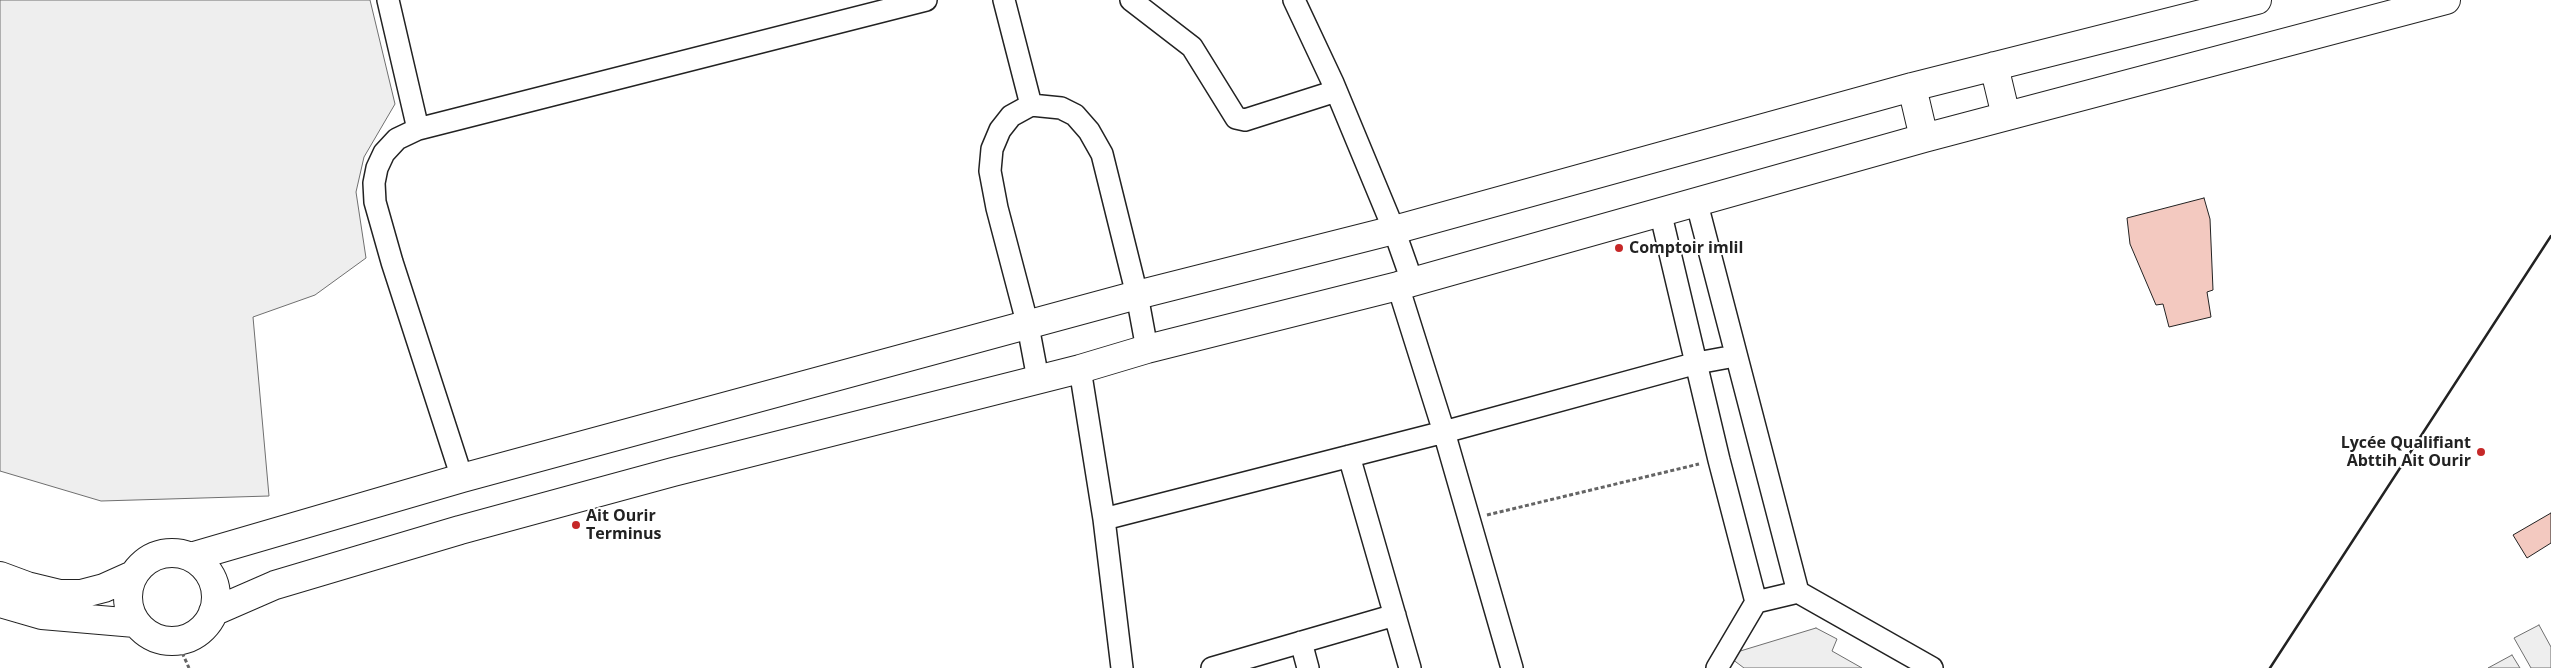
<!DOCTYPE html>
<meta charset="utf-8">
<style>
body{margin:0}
canvas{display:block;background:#fff}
</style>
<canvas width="2551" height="668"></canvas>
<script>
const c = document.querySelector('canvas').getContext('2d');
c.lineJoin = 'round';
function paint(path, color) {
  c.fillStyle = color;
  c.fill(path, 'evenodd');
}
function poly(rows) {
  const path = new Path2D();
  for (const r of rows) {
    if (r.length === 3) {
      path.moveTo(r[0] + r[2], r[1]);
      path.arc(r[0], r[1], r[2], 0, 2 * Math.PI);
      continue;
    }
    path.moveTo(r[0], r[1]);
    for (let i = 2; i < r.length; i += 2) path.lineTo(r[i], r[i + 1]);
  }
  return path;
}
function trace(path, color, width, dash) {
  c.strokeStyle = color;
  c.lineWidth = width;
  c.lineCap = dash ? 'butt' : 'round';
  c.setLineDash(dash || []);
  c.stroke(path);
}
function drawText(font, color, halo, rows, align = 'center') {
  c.font = font + ' "Open Sans",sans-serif';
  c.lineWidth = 4;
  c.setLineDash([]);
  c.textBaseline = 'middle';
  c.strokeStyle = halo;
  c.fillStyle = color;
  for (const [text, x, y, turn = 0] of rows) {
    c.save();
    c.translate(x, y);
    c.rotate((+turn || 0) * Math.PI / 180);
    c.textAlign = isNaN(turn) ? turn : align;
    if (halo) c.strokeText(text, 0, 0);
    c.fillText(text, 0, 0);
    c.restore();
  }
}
const green = poly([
 [0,0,370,0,395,104,364,157,356,192,366,258,315,295,253,317,269,496,101,501,0,471,0,0],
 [2539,625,2551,647,2551,668,2531,668,2514,638,2539,625],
 [1816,628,1837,639,1832,651,1862,668,1744,668,1732,659,1737,652,1816,628],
 [2512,655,2520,668,2488,668,2512,655]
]);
const building = poly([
 [2204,198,2210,219,2213,290,2207,292,2211,317,2169,327,2163,304,2156,305,2130,244,2127,218,2204,198],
 [2551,513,2551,543,2527,558,2513,535,2551,513]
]);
const path = poly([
 [1487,515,1699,464],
 [177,641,189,668]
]);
const minor = poly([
 [388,0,418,129],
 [1004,0,1031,105],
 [1131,0,1192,47,1236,118,1245,120,1336,91],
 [1294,0,1333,83,1394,230,1412,281],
 [1696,200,1798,592],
 [1660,211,1719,460,1756,602],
 [1398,286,1444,432,1512,668],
 [1080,369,1104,519,1122,668],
 [1038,379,1028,326,997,208,990,171,992,149,1000,130,1011,116,1031,105,1061,108,1075,115,1089,131,1102,154,1137,295,1147,349],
 [1349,456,1410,668],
 [462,478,392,262,375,202,374,183,377,168,384,153,397,139,418,129,926,0],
 [1104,519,1444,432,1697,363,1735,356],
 [1301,642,1308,668],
 [1212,668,1395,615],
 [1717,668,1756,602,1798,592,1932,668]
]);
const major = poly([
 [1994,66,2006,116],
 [1912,87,1924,138],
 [172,597,44],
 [191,557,462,478,1137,295,1394,230,1912,87,2257,0],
 [0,576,27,586,60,594,81,594,104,588,133,575],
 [0,603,42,615,135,623],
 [213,612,275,585,460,530,673,472,1080,369,1147,349,1398,286,1924,138,2446,0]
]);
const wall = poly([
 [2270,668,2551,236]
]);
const markers = [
 [1619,248,5,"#c62828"],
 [2481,452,5,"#c62828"],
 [576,525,5,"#c62828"]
];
const poiNames = [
 ["Comptoir imlil",1629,248],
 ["Lycée Qualifiant",2471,443,"right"],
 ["Abttih Ait Ourir",2471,461,"right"],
 ["Ait Ourir",586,516],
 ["Terminus",586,534]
];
paint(green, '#eee');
trace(green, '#6f6f6f', 1);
paint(building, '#f3c9c0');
trace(building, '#222', 1);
trace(minor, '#222', 24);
trace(major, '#222', 30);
trace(path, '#646464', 3, [4, 2.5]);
trace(minor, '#fff', 21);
trace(major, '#fff', 28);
trace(wall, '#222', 2.5);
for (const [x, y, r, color] of markers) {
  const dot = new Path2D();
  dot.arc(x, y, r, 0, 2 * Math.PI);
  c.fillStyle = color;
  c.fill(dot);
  trace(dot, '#fff', 2);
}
drawText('bold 16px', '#222', '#fff', poiNames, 'left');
</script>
